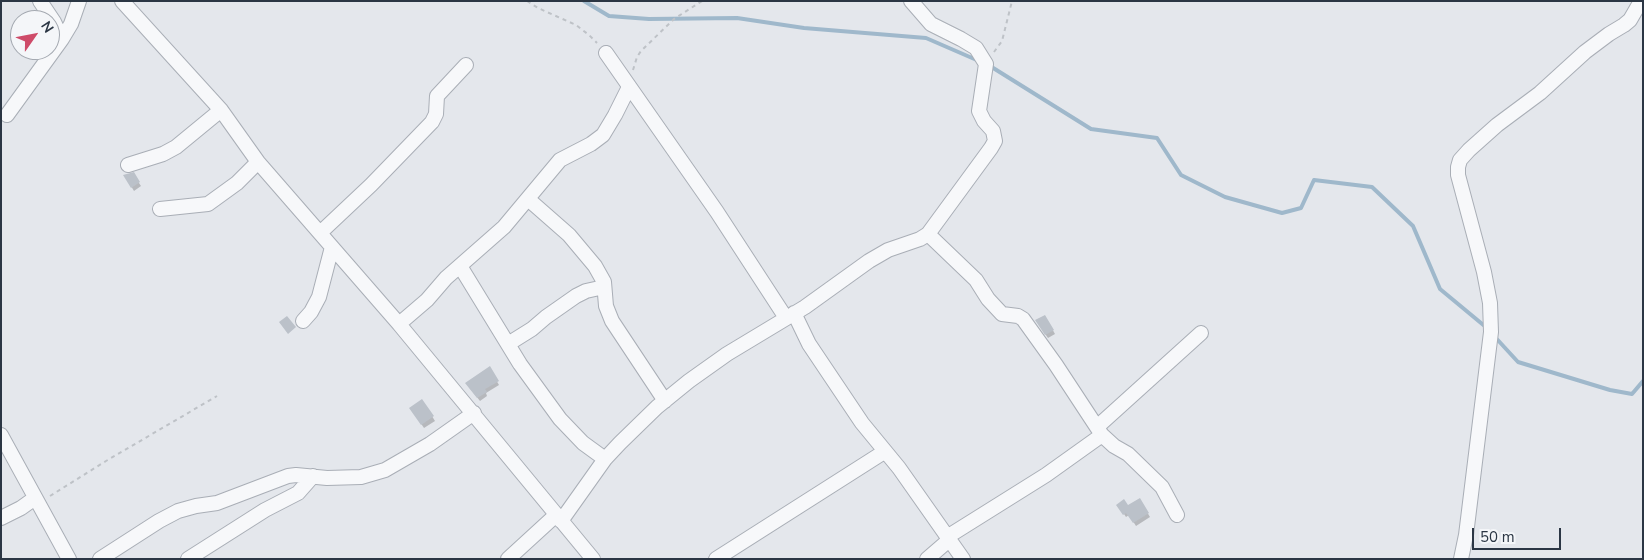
<!DOCTYPE html>
<style>
body{margin:0}
#map{position:relative;width:1644px;height:560px;overflow:hidden;background:#e4e7ec;font-family:"Nunito Sans",sans-serif}
canvas{display:block}
.frame{position:absolute;inset:0;border:2px solid #2b3644;pointer-events:none}
.north{position:absolute;left:10px;top:10px;width:50px;height:50px;box-sizing:border-box;background:#f4f6f9;border:1px solid #a4a9b1;border-radius:50%;rotate:57deg;font-size:14px;font-weight:700;line-height:20px;text-align:center;color:#2b3644}
.north::after{content:'';display:block;margin:auto;width:18px;height:22px;background:#ce4b69;clip-path:polygon(50% 0,100% 100%,50% 72%,0 100%)}
.scale{position:absolute;left:1472px;top:528px;width:89px;height:22px;box-sizing:border-box;border:2px solid #2b3644;border-top:0;padding-left:6px;font-size:15px;line-height:18px;white-space:nowrap;color:#2b3644;-webkit-text-stroke:4px #f4f6f9;paint-order:stroke}
</style>
<div id="map">
<canvas width="1644" height="560"></canvas>
<div class="frame"></div>
<div class="north">N</div>
<div class="scale">50 m</div>
</div>
<script>
const c = document.querySelector('canvas').getContext('2d');
c.lineJoin = 'round';
function paint(path, color) {
  c.fillStyle = color;
  c.fill(path, 'evenodd');
}
function poly(rows) {
  const path = new Path2D();
  for (const r of rows) {
    path.moveTo(r[0], r[1]);
    for (let i = 2; i < r.length; i += 2) path.lineTo(r[i], r[i + 1]);
  }
  return path;
}
function trace(path, color, width, dash) {
  c.strokeStyle = color;
  c.lineWidth = width;
  c.lineCap = dash ? 'butt' : 'round';
  c.setLineDash(dash || []);
  c.stroke(path);
}
const shadow = poly([
 [133,174,141,186,134,191,125,176],
 [1045,316,1055,334,1048,338,1039,325],
 [489,368,499,385,486,393,487,396,480,401,468,386],
 [422,400,435,421,424,428,413,412],
 [1139,499,1150,517,1136,526,1129,515,1126,517,1118,505,1127,507]
]);
const stream = poly([
 [584,1,609,16,649,19,737,18,804,28,926,38,979,61],
 [990,66,1091,129,1157,138,1181,175,1225,197,1282,213,1301,208,1314,180,1372,187,1413,226,1440,289,1487,328],
 [1495,337,1518,362,1610,390,1632,394,1643,381]
]);
const building = poly([
 [134,172,140,182,131,188,123,175],
 [1045,315,1054,330,1045,335,1035,320],
 [287,316,296,327,288,334,279,322],
 [490,366,499,381,485,389,487,392,477,398,465,383],
 [422,399,434,416,421,425,409,408],
 [1140,498,1149,513,1133,523,1126,513,1123,515,1116,505,1124,499,1128,505]
]);
const path = poly([
 [527,1,538,8,576,25,589,35,597,43],
 [994,52,1002,41,1012,1],
 [633,70,637,57,641,51,674,19,702,1],
 [50,496,106,461,217,396]
]);
const minor = poly([
 [40,1,54,22,62,39],
 [122,1,221,110,258,162,399,324,593,559],
 [606,53,717,212,786,318],
 [7,115,62,39,71,24,79,1],
 [128,165,163,154,176,147,221,110],
 [528,199,569,235,595,266,604,282,606,306,612,321,665,401],
 [160,209,208,204,237,183,258,162],
 [320,233,371,185,432,122,436,114,437,96,466,65],
 [928,234,976,280,988,299,1002,314,1018,316,1023,319,1056,365,1102,435,1114,446,1128,454,1162,487,1177,515],
 [460,266,520,364,560,419,583,443,605,459],
 [794,313,809,344,862,423,899,468,963,559],
 [303,321,311,312,319,297,332,247],
 [399,324,427,300,446,278,504,227,560,160,591,144,603,135,615,115,629,87],
 [508,344,532,329,546,317,576,296,586,291,604,287],
 [1097,427,1201,333],
 [1,435,69,559],
 [1,518,21,508,35,498],
 [561,521,605,459,620,443,657,407,689,381,727,354,805,307,869,261,888,250,920,239,928,234,991,148,995,141,993,131,984,121,979,111,986,64,976,48,961,39,931,24,911,1],
 [947,537,1046,475,1102,435],
 [100,559,159,521,178,511,196,506,217,503,288,476,296,475,327,478,361,477,385,470,430,444,474,413],
 [188,559,265,510,298,493,313,476],
 [508,559,556,515],
 [716,559,884,452],
 [927,559,949,540],
 [1461,559,1466,535,1491,332,1490,303,1484,272,1458,175,1458,167,1460,160,1469,150,1497,125,1540,93,1585,52,1609,34,1624,25,1630,20,1641,1]
]);
paint(shadow, '#0003');
trace(stream, '#9fb8cb', 4);
paint(building, '#bbc1c9');
trace(minor, '#a9aeb6', 16);
trace(path, '#bec2c7', 2, [4, 4]);
trace(minor, '#f7f8fa', 14);
</script>
